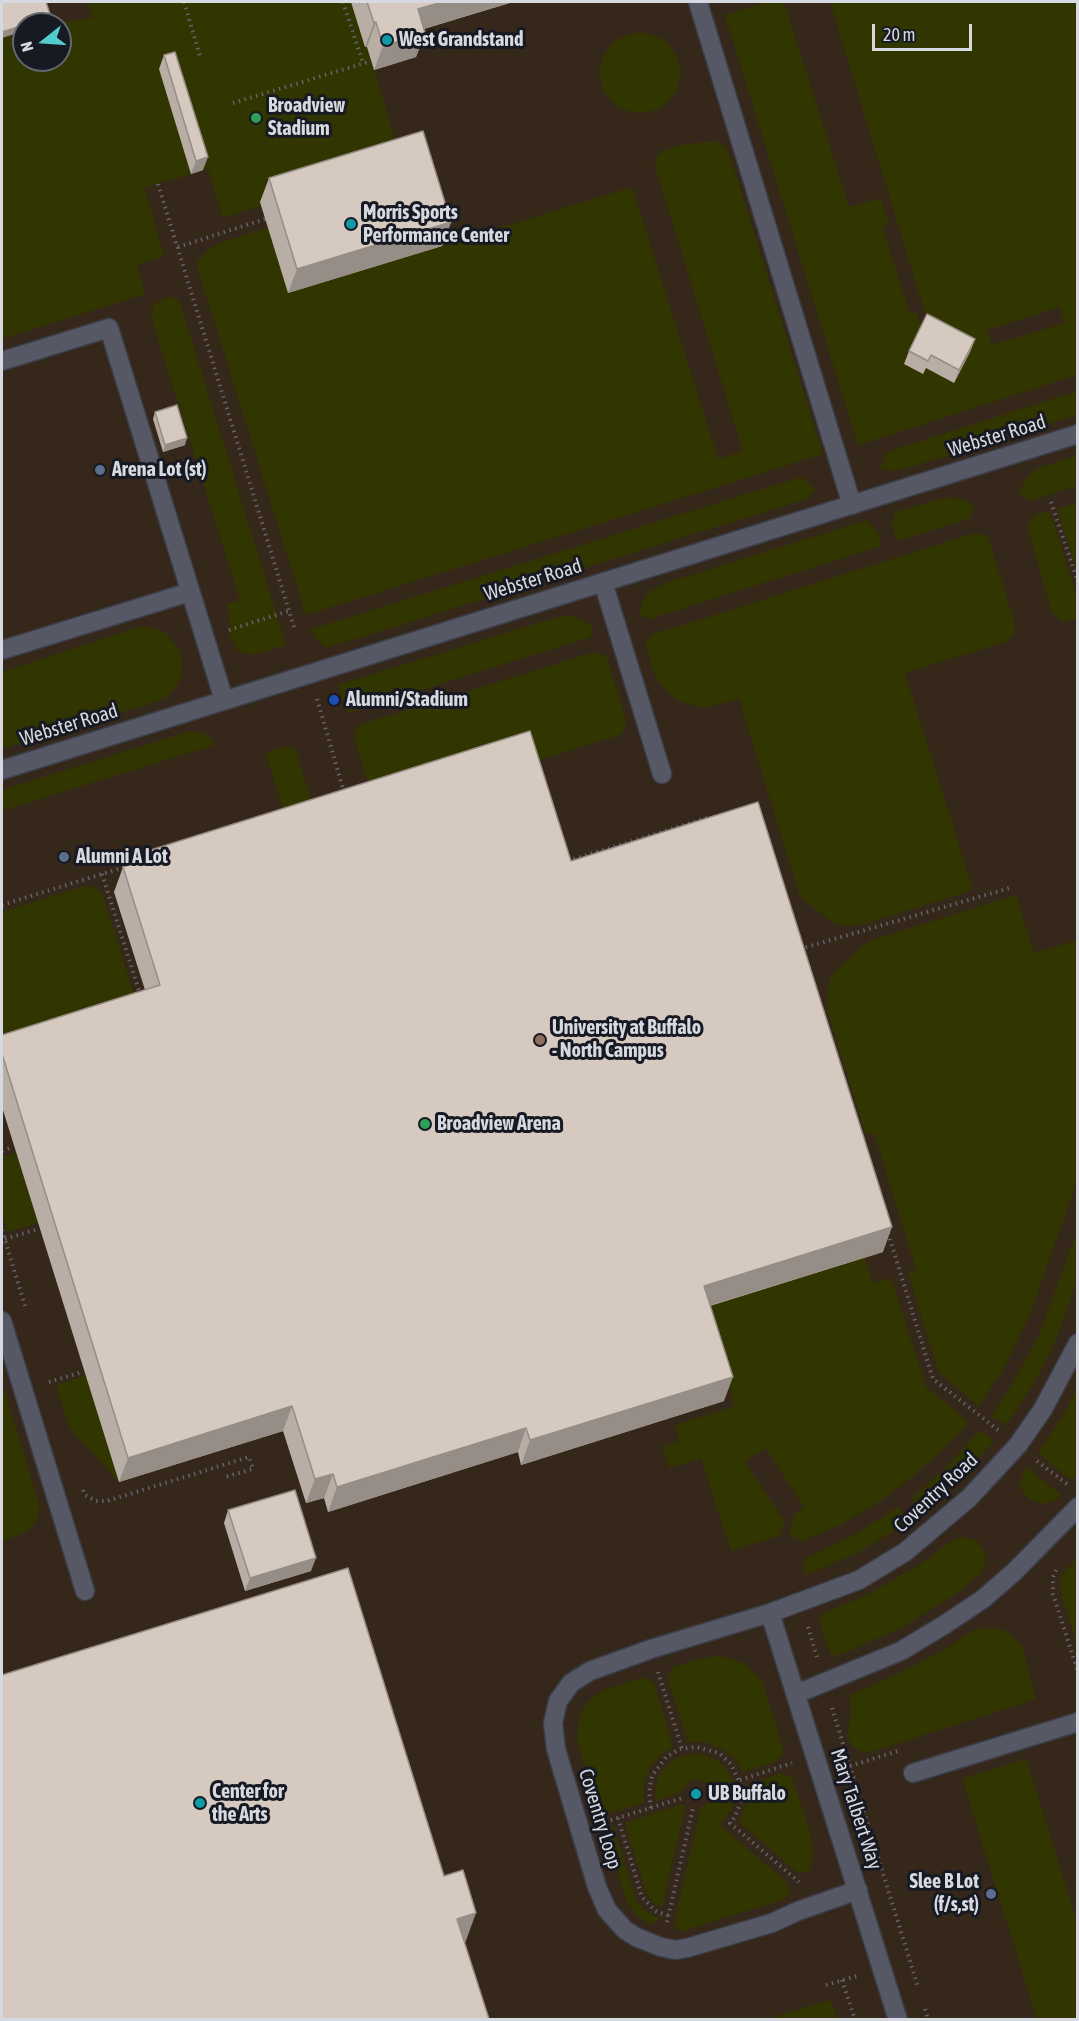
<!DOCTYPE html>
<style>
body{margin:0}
#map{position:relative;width:1079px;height:2021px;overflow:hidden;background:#20222d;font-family:"Asap Condensed",sans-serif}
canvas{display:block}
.frame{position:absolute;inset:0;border:3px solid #d7d9e0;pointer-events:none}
.north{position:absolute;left:12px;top:12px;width:60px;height:60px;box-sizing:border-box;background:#171923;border:2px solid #64666f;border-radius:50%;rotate:253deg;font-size:16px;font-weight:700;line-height:24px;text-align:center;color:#d7d9e0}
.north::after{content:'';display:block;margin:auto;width:21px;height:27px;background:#52cdcd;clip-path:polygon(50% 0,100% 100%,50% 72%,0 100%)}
.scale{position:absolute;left:872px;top:24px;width:100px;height:27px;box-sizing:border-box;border:3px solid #d7d9e0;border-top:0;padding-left:8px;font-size:18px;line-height:21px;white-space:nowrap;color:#d7d9e0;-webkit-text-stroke:4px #171923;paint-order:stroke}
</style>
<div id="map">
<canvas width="1079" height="2021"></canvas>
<div class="frame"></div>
<div class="north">N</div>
<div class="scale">20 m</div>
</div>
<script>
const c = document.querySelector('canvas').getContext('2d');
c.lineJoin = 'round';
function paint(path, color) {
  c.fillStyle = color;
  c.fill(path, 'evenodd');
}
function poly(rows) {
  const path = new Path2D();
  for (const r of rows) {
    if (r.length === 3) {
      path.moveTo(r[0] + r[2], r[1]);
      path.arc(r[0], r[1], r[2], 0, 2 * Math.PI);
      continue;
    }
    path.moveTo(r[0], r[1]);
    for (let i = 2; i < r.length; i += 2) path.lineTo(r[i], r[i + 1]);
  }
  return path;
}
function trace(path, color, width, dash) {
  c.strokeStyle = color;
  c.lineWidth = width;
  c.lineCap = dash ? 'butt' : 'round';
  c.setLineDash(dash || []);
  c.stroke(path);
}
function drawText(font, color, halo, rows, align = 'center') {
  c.font = font + ' "Asap Condensed",sans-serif';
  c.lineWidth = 6;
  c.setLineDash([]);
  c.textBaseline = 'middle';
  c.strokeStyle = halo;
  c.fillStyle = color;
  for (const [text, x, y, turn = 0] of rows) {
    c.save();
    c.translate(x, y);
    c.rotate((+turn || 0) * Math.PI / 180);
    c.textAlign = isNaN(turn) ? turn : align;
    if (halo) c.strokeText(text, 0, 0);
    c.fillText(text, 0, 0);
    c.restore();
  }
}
const education = poly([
 [2,2,1077,2,1077,2019,2,2019],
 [24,24,60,24,60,60,24,60]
]);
const green = poly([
 [88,2,513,2,409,33,416,57,374,70,401,159,261,202,261,206,223,218,208,169,144,188,164,256,137,265,145,294,2,339,2,38,24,31,24,60,60,60,60,24,48,24,93,18],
 [767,2,784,2,849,207,881,198,889,224,882,227,910,314,917,312,922,328,926,368,954,383,927,319,830,2,1077,2,1077,375,858,445,725,15],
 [1060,307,1065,323,992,345,987,330],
 [640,73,40],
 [716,141,727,148,731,159,823,454,306,615,197,266,199,259,216,244,268,228,288,293,632,187,718,459,743,451,655,166,656,158,661,152,669,149,680,145],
 [166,297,174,297,180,303,286,645,251,655,238,651,230,635,228,604,240,600,151,317,154,304],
 [1077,391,1077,415,908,468,893,471,880,468,887,452],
 [1077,455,1077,486,1030,501,1020,494,1024,481,1036,469],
 [801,477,816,490,809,497,800,501,326,648,314,637,311,629],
 [949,497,964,500,975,508,969,519,897,541,892,526,895,512],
 [1077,503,1078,503,1077,572,1057,509],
 [1050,511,1077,598,1077,618,1069,621,1061,621,1052,613,1027,526,1035,515],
 [867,520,877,531,882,546,649,619,639,613,643,601,649,592,666,583],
 [975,533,988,536,1015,625,1014,634,1008,641,905,673,973,890,865,924,848,926,835,924,800,897,739,698,710,707,701,707,682,702,675,698,656,679,645,644,651,635],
 [561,616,572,616,588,623,592,626,591,637,347,713,338,685],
 [139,627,153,628,165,633,178,648,182,660,182,673,177,685,169,695,164,699,2,749,2,672],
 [595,652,606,656,626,720,624,731,620,735,524,765,370,788,354,738,356,729,362,724],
 [190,731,204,733,209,737,214,745,2,811,2,790],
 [288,746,295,749,311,800,283,809,266,753],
 [85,886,93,887,102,893,140,1013,2,1057,2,912],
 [1016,895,1034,953,1077,940,1077,1181,1030,1314,1003,1370,979,1406,939,1373,908,1272,916,1269,874,1133,866,1135,827,1009,829,981,834,972,869,941],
 [16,1153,38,1223,7,1232,2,1213,2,1157],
 [1074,1239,1077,1240,1077,1280,1066,1313,1051,1351,1032,1386,1007,1424,991,1417,1013,1383,1040,1333],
 [864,1257,873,1283,891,1278,926,1387,969,1422,945,1447,913,1476,885,1498,842,1524,802,1541,794,1538,790,1533,793,1515,804,1507,766,1448,745,1462,784,1521,780,1535,731,1551,701,1458,670,1468,663,1447,680,1441,675,1425,735,1406,704,1307],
 [86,1375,119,1482,69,1427,56,1385],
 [2,1383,39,1504,39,1510,36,1521,26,1532,2,1542],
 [1077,1388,1077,1474,1074,1479,1070,1479,1038,1453,1064,1414],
 [980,1430,994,1441,963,1477,921,1512,911,1498,942,1472],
 [1026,1467,1061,1495,1054,1501,1043,1504,1029,1499,1022,1490,1020,1483],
 [898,1507,909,1522,857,1553,806,1575,803,1565,807,1557,854,1535],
 [963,1537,977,1541,984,1550,986,1561,980,1574,954,1595,901,1628,837,1656,831,1655,819,1620,820,1615,867,1595,921,1564,952,1540],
 [1077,1558,1077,1644,1061,1593,1060,1583,1063,1574],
 [984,1628,1001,1629,1012,1635,1020,1644,1023,1649,1036,1699,871,1752,859,1751,852,1746,847,1735,851,1713,850,1695,898,1674,944,1650,972,1631],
 [720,1656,744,1663,762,1681,784,1752,778,1761,743,1772,736,1760,722,1749,705,1742,688,1742,668,1679,673,1667,704,1658],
 [644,1677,654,1683,673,1747,662,1754,650,1767,644,1784,644,1803,609,1813,598,1809,577,1740,579,1718,586,1704,603,1690],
 [697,1753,717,1760,727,1769,733,1781,735,1795,732,1808,720,1825,787,1883,790,1894,782,1900,686,1930,680,1931,674,1923,701,1808,709,1801,711,1791,705,1783,696,1779,687,1783,681,1792,656,1801,655,1791,658,1778,666,1766,677,1758],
 [1023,1760,1027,1761,1077,1922,1077,2019,1037,2019,963,1781,964,1778],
 [782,1773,792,1777,811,1834,813,1857,808,1872,797,1872,739,1822,747,1803,747,1785],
 [683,1804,685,1807,662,1907,654,1904,647,1895,625,1823],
 [613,1826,636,1900,644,1910,659,1919,651,1925,637,1916,627,1902,607,1836],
 [831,2000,837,2019,767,2019]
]);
const path = poly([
 [184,2,200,56],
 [343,2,363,63],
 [233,103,368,62],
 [158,184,294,627],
 [178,247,265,219],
 [1051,502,1078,582],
 [229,630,289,611],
 [317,699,344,792],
 [568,861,710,817],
 [102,874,141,997],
 [2,905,128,866],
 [800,949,1013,887],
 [2,1151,13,1147],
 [2,1230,25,1306],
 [888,1233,933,1379,998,1430],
 [5,1239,38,1229],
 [49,1382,82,1372],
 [1037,1461,1067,1484],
 [83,1490,85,1495,96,1501,107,1501,249,1457,253,1469,225,1477],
 [1056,1570,1053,1577,1053,1594,1078,1672],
 [808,1627,817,1657],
 [658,1672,682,1749],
 [832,1708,918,1987],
 [850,1766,898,1751],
 [740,1780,792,1763],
 [651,1808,649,1792,652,1776,666,1757,680,1749,696,1747,719,1753,731,1764,741,1786,741,1801,735,1817,730,1823,799,1882],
 [618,1818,642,1897,655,1911,669,1916],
 [605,1822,682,1798],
 [667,1922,693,1808],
 [842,1980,855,2020],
 [826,1985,857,1976],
 [925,2009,928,2020]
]);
const service = poly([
 [698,2,852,505],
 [2,361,109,328,224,700],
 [603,582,662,774],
 [2,650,190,592],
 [2,1321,85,1591],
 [770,1613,898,2020],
 [796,1694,901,1651,944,1625,983,1599,1014,1572,1078,1507],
 [913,1773,1078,1722],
 [858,1890,798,1911,772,1923,687,1948,675,1950,661,1947,636,1937,625,1930,607,1910,597,1887,556,1749,553,1723,558,1701,571,1683,590,1671,651,1649,770,1613,859,1580,905,1552,969,1498,1018,1445,1043,1409,1078,1343]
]);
const tertiary = poly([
 [2,770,1078,434]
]);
const wall = poly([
 [351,2,513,2,424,29,425,33,416,57,374,70,367,47,365,47],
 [164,55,203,170,191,174,159,69],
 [269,178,451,222,442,246,288,293,260,202],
 [975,339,970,352,954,383,926,368,923,374,904,364,909,351],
 [155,412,185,445,163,452,153,419],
 [138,854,571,861,883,1252,710,1306,724,1401,521,1465,518,1452,328,1512,324,1498,306,1503,283,1431,119,1482,2,1107,2,1035,145,990,114,892,123,867,135,863],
 [228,1510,311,1571,245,1591,224,1523]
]);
const shadedWall = poly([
 [442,2,513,2,409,33,418,9],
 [51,17,48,24,29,24],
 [376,22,367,47,365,47,374,23],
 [24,25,24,31,2,38,2,32],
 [425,33,416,57,374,70,383,46],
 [208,157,203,170,191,174,196,161],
 [451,222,442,246,288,293,297,269],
 [975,339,970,352,954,383,959,370],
 [187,438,185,445,163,452,165,445],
 [892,1227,883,1252,695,1310,704,1286],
 [733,1377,724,1401,521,1465,530,1440],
 [292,1406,283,1431,119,1482,128,1458],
 [526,1428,518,1452,328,1512,337,1487],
 [333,1474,324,1498,306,1503,315,1479],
 [316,1558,311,1571,245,1591,250,1578],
 [476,1913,464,1946,457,1919]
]);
const building = poly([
 [2,2,46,2,51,17,29,24,24,24,24,25,2,32,2,2],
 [367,2,442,2,418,9,425,33,383,46,376,22,374,23,367,2],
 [175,52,208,157,196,161,164,55,175,52],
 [423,131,451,222,297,269,269,178,423,131],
 [927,314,975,339,959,370,931,355,928,361,909,351,927,314],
 [177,405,187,438,165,445,155,412,177,405],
 [530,731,571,861,758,802,892,1227,704,1286,733,1377,530,1440,526,1428,337,1487,333,1474,315,1479,292,1406,128,1458,2,1054,2,1035,160,985,123,867,140,861,138,854,530,731],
 [295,1490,316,1558,250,1578,228,1510,295,1490],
 [348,1568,444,1876,463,1870,476,1913,457,1919,489,2019,2,2019,2,1675,348,1568]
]);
const markers = [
 [387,40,6,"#0f9aa8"],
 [256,118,6,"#2e9e5b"],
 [351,224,6,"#0f9aa8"],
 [100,470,6,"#5c6f8a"],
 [334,700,6,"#1a4fb4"],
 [64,857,6,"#5c6f8a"],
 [540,1040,6,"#8d6e63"],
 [425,1124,6,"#2e9e5b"],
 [696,1794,6,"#0f9aa8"],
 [200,1803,6,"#0f9aa8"],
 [991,1894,6,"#5c6f8a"]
];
const poiNames = [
 ["West Grandstand",399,40],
 ["Broadview",268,106],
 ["Stadium",268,129],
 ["Morris Sports",363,213],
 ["Performance Center",363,236],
 ["Arena Lot (st)",112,470],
 ["Alumni/Stadium",346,700],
 ["Alumni A Lot",76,857],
 ["University at Buffalo",552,1028],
 ["- North Campus",552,1051],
 ["Broadview Arena",437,1124],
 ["Center for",212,1792],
 ["the Arts",212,1815],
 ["UB Buffalo",708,1794],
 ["Slee B Lot",979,1882,"right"],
 ["(f/s,st)",979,1905,"right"]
];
const streetNames = [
 ["Webster Road",997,436,-17],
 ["Webster Road",533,580,-17],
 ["Webster Road",69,725,-17],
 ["Coventry Road",936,1493,-43],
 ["Mary Talbert Way",856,1809,72],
 ["Coventry Loop",600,1819,73]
];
paint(education, '#36271b');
paint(green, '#313600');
trace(service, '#3b3d46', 21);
trace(tertiary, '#3b3d46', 21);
trace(path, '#61636d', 4, [1.5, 4.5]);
trace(service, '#565965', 18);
trace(tertiary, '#565965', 18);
paint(wall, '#b8aea5');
paint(shadedWall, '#968d86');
paint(building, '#d6cac0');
trace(building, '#968d86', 1.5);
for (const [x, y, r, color] of markers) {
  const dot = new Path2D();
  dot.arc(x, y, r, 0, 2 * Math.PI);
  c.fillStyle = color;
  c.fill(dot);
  trace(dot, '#171923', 2);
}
drawText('bold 20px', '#d7d9e0', '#171923', poiNames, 'left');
drawText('20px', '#d7d9e0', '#171923', streetNames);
</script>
